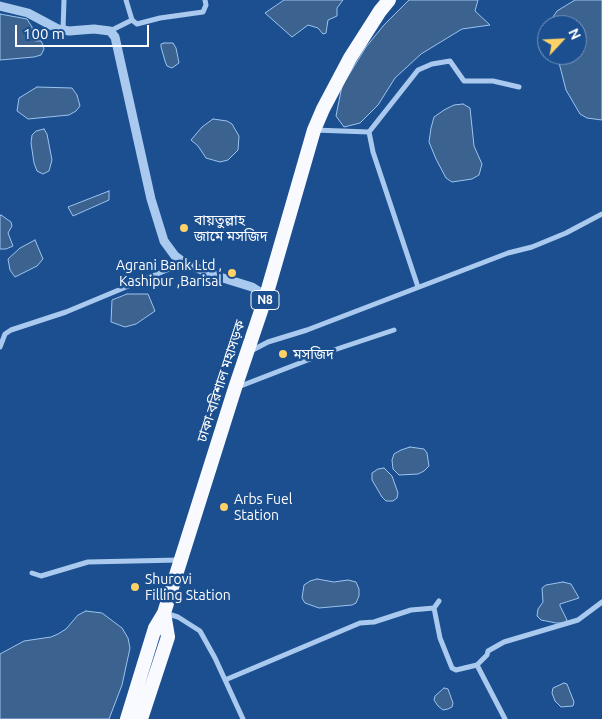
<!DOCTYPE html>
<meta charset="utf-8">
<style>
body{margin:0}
#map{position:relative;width:602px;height:719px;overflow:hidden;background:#1b4f8f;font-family:Ubuntu,sans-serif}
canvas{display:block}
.north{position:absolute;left:537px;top:15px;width:50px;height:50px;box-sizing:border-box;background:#1b4f8f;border:1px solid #7695bc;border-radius:50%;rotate:65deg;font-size:14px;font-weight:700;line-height:20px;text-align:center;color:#fff}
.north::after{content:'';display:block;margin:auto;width:18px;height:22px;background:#ffd166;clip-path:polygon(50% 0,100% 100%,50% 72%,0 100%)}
.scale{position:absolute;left:15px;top:25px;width:134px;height:22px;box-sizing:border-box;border:2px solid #fff;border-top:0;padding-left:6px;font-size:15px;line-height:18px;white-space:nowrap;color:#fff;-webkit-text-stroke:4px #1b4f8f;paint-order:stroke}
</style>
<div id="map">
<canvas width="602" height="719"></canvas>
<div class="north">N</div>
<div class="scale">100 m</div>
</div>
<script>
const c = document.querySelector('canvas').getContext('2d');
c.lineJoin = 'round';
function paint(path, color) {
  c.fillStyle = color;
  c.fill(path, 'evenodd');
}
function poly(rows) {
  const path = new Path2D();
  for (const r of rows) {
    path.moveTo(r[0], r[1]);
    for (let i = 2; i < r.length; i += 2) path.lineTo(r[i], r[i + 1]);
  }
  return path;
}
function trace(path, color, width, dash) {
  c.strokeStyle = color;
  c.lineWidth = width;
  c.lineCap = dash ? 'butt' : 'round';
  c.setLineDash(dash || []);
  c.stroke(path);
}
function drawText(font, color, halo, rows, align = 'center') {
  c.font = font + ' Ubuntu,"Noto Sans Bengali",sans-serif';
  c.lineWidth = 5;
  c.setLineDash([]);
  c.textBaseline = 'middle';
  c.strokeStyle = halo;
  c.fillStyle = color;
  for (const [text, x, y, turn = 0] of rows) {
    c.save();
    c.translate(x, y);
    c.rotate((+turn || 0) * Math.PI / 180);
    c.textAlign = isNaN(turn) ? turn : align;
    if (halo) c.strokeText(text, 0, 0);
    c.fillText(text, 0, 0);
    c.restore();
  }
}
const water = poly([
 [284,0,343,0,337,8,337,16,328,20,326,33,323,34,318,28,308,25,292,37,265,13,284,0],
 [409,0,478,0,475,11,490,25,462,29,421,54,395,78,378,105,360,123,344,127,336,116,342,86,366,47,384,25,409,0],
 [575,0,602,0,602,120,587,118,580,114,566,90,557,55,577,55,577,25,552,25,553,17,557,11,575,0],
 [0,14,27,19,32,27,35,41,41,41,43,45,44,49,41,55,34,57,0,60,0,14],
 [164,43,173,43,176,48,179,63,172,68,167,66,165,61,161,47,161,44,164,43],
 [37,87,72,88,77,95,80,106,76,111,69,115,28,119,17,111,19,98,37,87],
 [463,104,470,108,474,146,482,164,479,175,472,179,452,182,446,178,436,159,429,142,431,128,434,117,444,110,454,105,463,104],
 [213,119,227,121,232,124,239,136,238,150,228,160,220,162,206,158,198,146,191,140,202,127,213,119],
 [44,129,47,134,52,160,49,171,43,174,37,171,34,163,31,143,32,135,36,131,44,129],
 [109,191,109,200,73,216,68,207,109,191],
 [1,215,11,222,12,226,8,233,13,246,6,249,0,249,0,216,1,215],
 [35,240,43,259,37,266,15,277,10,270,8,259,20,248,35,240],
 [127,294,148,294,155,311,136,324,125,327,111,322,112,300,127,294],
 [410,447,424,449,427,453,429,466,424,471,418,474,399,475,393,469,392,460,394,454,401,450,410,447],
 [384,468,392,476,398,493,397,498,393,501,386,501,382,497,372,480,372,473,378,469,384,468],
 [317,579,334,582,348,580,356,582,359,589,359,596,356,603,352,605,319,608,305,603,302,598,304,585,310,581,317,579],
 [563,582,571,584,579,598,560,604,560,606,567,620,564,623,556,623,541,620,537,616,538,609,543,602,542,588,546,585,563,582],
 [86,611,102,613,122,628,128,638,130,648,122,685,109,719,0,719,0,654,24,641,51,637,58,634,66,629,78,615,86,611],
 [564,683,567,684,574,702,573,706,561,707,555,701,552,693,553,688,564,683],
 [444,688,448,689,453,703,452,707,448,709,443,710,438,706,434,700,435,696,444,688]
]);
const minor = poly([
 [126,0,132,20,137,24,160,18,203,12,206,5,205,0],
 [63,30,64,0],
 [110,31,132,20],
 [314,130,369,132],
 [369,132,418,70,432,64,450,61,464,81,493,81,519,87],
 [369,132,373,152,418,287],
 [0,347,5,334,11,330,66,312,174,267,182,261],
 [249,352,268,342,307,330,508,253,532,247,566,233,602,214],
 [238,387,331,351,394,330],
 [32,573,41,576,88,562,179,560],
 [439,601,434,608,440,638,452,668,456,670,477,665,487,655,488,651,504,642,578,620,602,602],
 [165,613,178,617,200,631,215,658,243,719],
 [477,665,505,719],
 [225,680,360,623,374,622,411,610,434,608]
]);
const tertiary = poly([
 [0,6,28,13,58,29,69,31,94,29,110,31,115,37,151,199,164,241,175,256,182,261,210,274,252,287,266,296]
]);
const trunk = poly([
 [127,719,155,628,164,613,235,388,266,296,314,130,323,109,350,58,380,11,389,0],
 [141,719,168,637,164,613]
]);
const markers = [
 [184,228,5,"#ffd166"],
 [232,273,5,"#ffd166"],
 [283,354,5,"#ffd166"],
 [224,507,5,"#ffd166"],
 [135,587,5,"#ffd166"]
];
const shields = [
 [265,300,28]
];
const shieldNames = [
 ["N8",265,300]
];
const poiNames = [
 ["বায়তুল্লাহ",194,220],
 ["জামে মসজিদ",194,236],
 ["Agrani Bank Ltd ,",222,265,"right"],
 ["Kashipur ,Barisal",222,281,"right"],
 ["মসজিদ",293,354],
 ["Arbs Fuel",234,499],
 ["Station",234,515],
 ["Shurovi",145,579],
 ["Filling Station",145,595]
];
const streetNames = [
 ["ঢাকা-বরিশাল মহাসড়ক",221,381,-72]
];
paint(water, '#3c6290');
trace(water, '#9cc4f0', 1);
trace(minor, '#a9c9ee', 5);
trace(tertiary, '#a9c9ee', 9);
trace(trunk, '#f8faff', 14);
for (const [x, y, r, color] of markers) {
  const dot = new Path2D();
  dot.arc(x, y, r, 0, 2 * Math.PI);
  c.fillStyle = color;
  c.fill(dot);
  trace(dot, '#1b4f8f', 2);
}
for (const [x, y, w] of shields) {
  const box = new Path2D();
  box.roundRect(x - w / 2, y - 9.5, w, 19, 4);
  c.fillStyle = '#1b4f8f';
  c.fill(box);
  trace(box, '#fff', 1);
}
drawText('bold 12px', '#fff', null, shieldNames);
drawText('14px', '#fff', '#1b4f8f', poiNames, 'left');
drawText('14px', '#fff', '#1b4f8f', streetNames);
</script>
